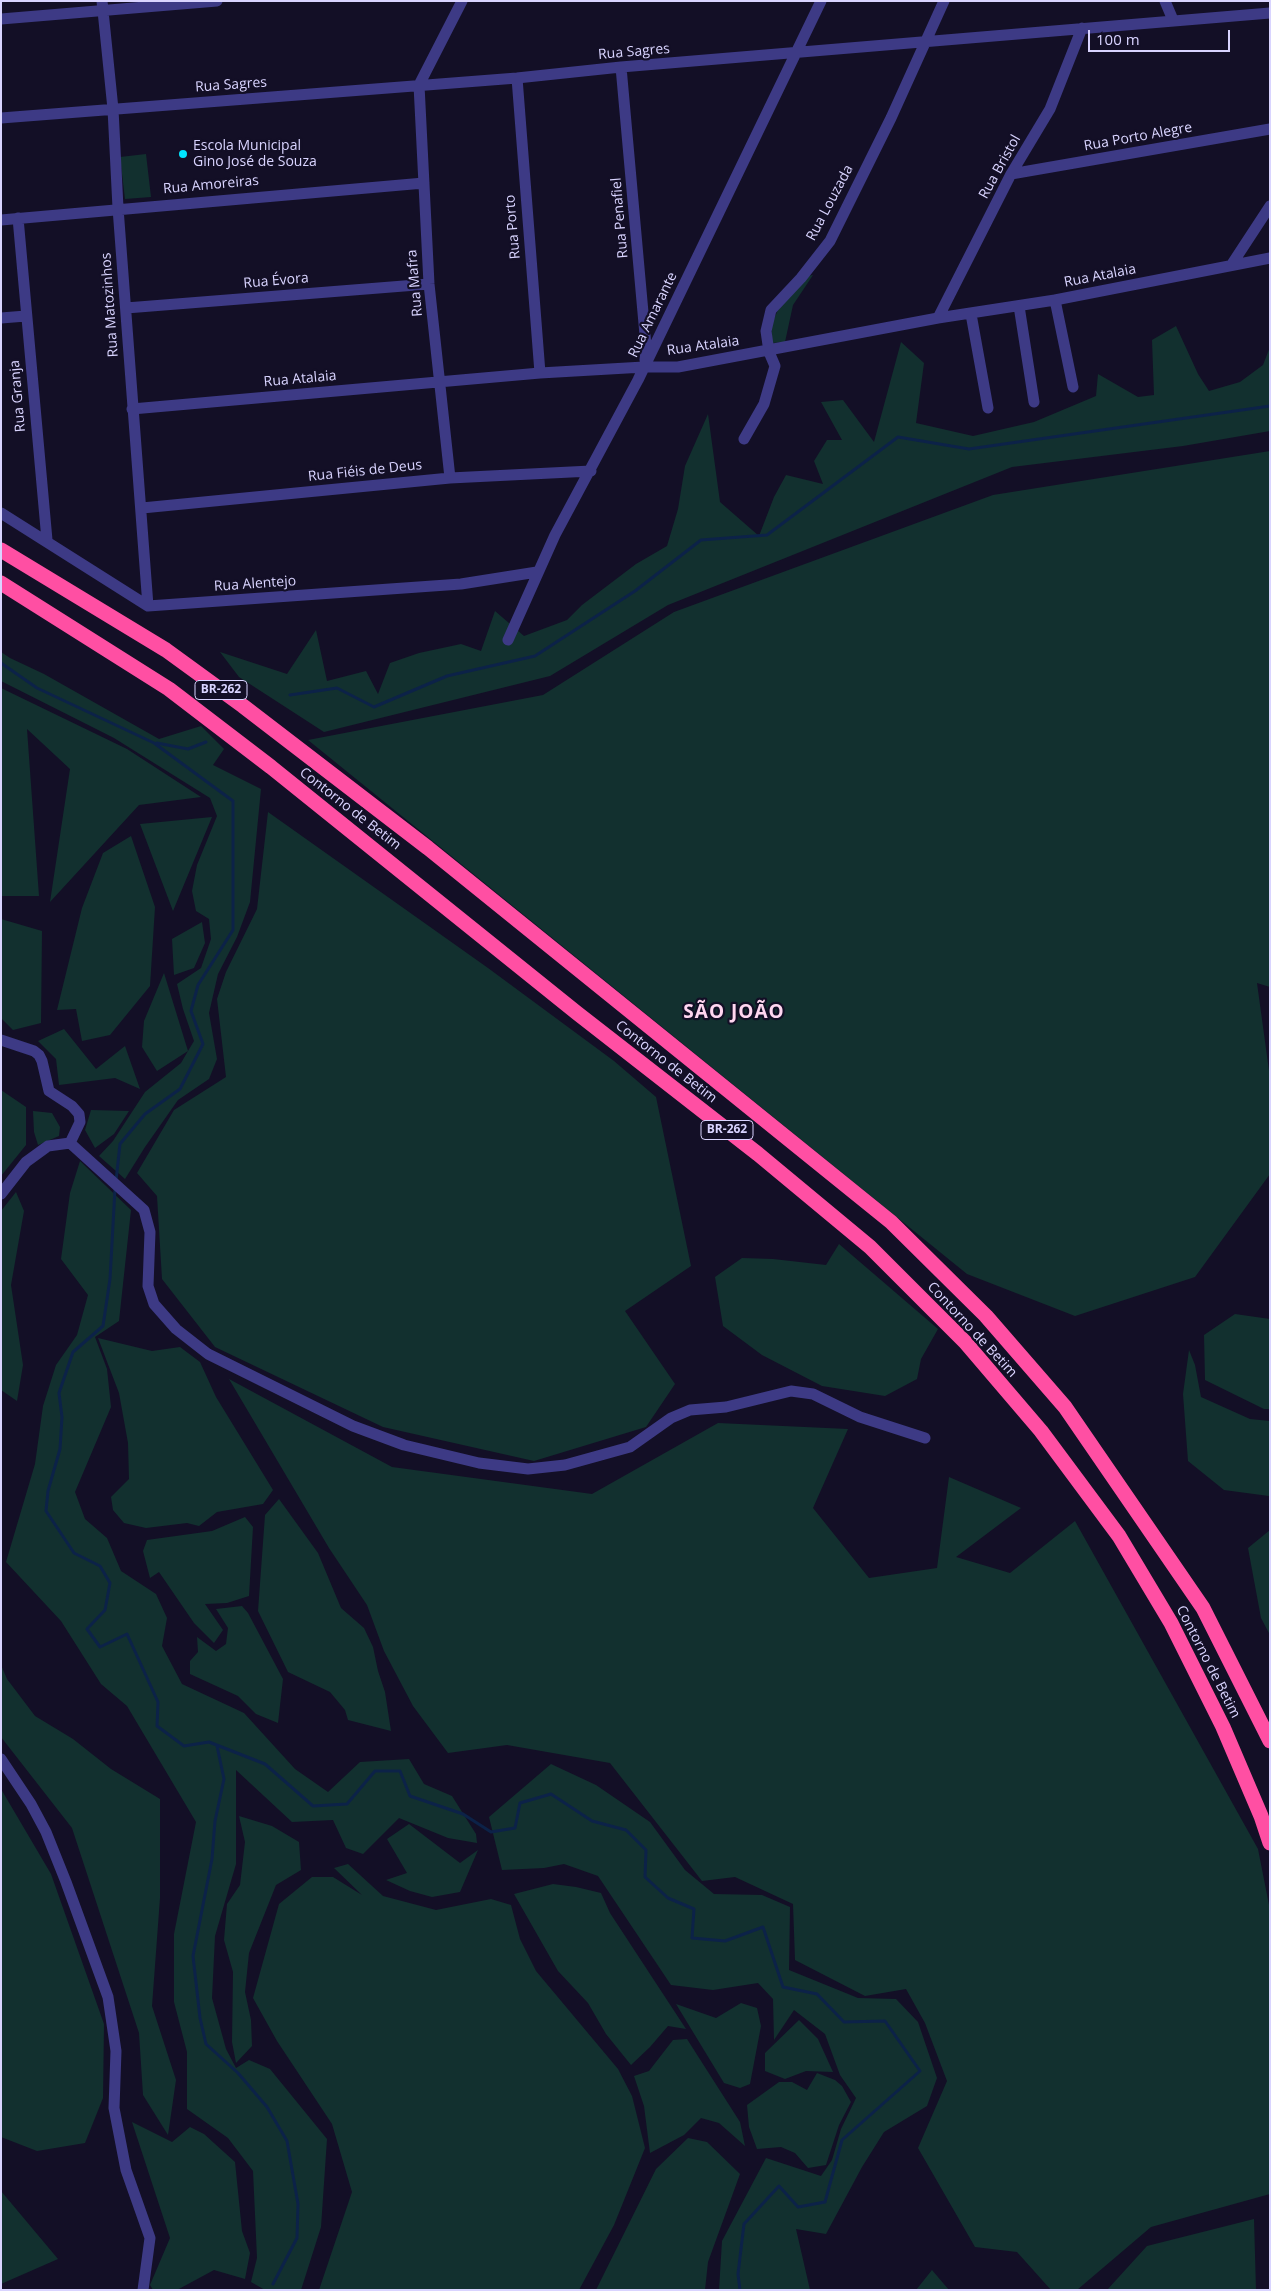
<!DOCTYPE html>
<meta charset="utf-8">
<style>
body{margin:0}
#map{position:relative;width:1271px;height:2291px;overflow:hidden;background:#130f26;font-family:"Open Sans",sans-serif}
canvas{display:block}
.frame{position:absolute;inset:0;border:2px solid #d9d4ff;pointer-events:none}
.scale{position:absolute;left:1088px;top:30px;width:142px;height:22px;box-sizing:border-box;border:2px solid #d9d4ff;border-top:0;padding-left:6px;font-size:15px;line-height:18px;white-space:nowrap;color:#d9d4ff;-webkit-text-stroke:4px #130f26;paint-order:stroke}
</style>
<div id="map">
<canvas width="1271" height="2291"></canvas>
<div class="frame"></div>
<div class="scale">100 m</div>
</div>
<script>
const c = document.querySelector('canvas').getContext('2d');
c.lineJoin = 'round';
function paint(path, color) {
  c.fillStyle = color;
  c.fill(path, 'evenodd');
}
function poly(rows) {
  const path = new Path2D();
  for (const r of rows) {
    path.moveTo(r[0], r[1]);
    for (let i = 2; i < r.length; i += 2) path.lineTo(r[i], r[i + 1]);
  }
  return path;
}
function trace(path, color, width, dash) {
  c.strokeStyle = color;
  c.lineWidth = width;
  c.lineCap = dash ? 'butt' : 'round';
  c.setLineDash(dash || []);
  c.stroke(path);
}
function drawText(font, color, halo, rows, align = 'center') {
  c.font = font + ' "Open Sans",sans-serif';
  c.lineWidth = 4.5;
  c.setLineDash([]);
  c.textBaseline = 'middle';
  c.strokeStyle = halo;
  c.fillStyle = color;
  for (const [text, x, y, turn = 0] of rows) {
    c.save();
    c.translate(x, y);
    c.rotate((+turn || 0) * Math.PI / 180);
    c.textAlign = isNaN(turn) ? turn : align;
    if (halo) c.strokeText(text, 0, 0);
    c.fillText(text, 0, 0);
    c.restore();
  }
}
const green = poly([
 [146,154,151,197,125,199,120,157],
 [813,275,793,305,785,342,772,343,771,326,777,312,785,299,808,276],
 [1176,326,1198,374,1209,391,1240,382,1263,365,1270,347,1270,431,1183,446,1012,467,668,605,550,676,324,732,239,677,220,652,287,674,316,630,327,681,366,671,378,694,390,663,419,653,461,644,481,651,495,611,524,636,567,620,582,605,636,564,667,546,678,509,685,466,708,414,720,502,759,536,774,497,786,475,823,484,814,461,827,440,842,440,821,402,843,400,874,442,901,342,924,363,916,423,973,436,1034,422,1096,396,1098,374,1138,397,1154,395,1152,340],
 [1270,451,1270,987,1257,983,1270,1078,1270,1174,1195,1277,1075,1316,967,1274,308,740,543,695,674,612,993,495],
 [1,652,10,658,44,674,159,739,201,726,224,749,213,765,261,789,250,902,237,937,218,974,209,1013,217,1059,209,1079,178,1100,145,1147,125,1179,99,1156,113,1141,145,1092,181,1063,188,1051,157,1071,142,1047,144,1021,164,973,188,1051,194,1041,183,1009,177,984,201,968,211,939,209,919,196,911,192,891,197,865,217,816,210,798,114,738,1,681],
 [1,688,127,749,201,797,139,805,50,902,70,769,27,729,39,896,1,896],
 [268,812,488,968,614,1061,656,1097,691,1266,625,1311,675,1384,646,1427,534,1461,383,1427,215,1347,162,1279,157,1196,137,1173,174,1110,226,1077,217,999,226,972,257,909],
 [212,817,173,911,140,824],
 [131,836,155,907,150,986,110,1035,82,1041,76,1009,57,1010,82,908,103,853],
 [1,919,42,931,41,1023,13,1030,1,1018],
 [202,922,205,943,194,968,174,975,172,939],
 [64,1029,96,1069,125,1046,140,1089,115,1078,59,1085,56,1059,38,1041],
 [1,1090,26,1107,26,1145,1,1176],
 [91,1110,129,1111,114,1134,95,1148,85,1130],
 [33,1111,52,1113,60,1127,59,1136,38,1145,34,1132],
 [80,1161,131,1210,119,1321,95,1337,107,1369,111,1407,75,1492,85,1519,107,1538,121,1571,156,1594,167,1618,162,1646,182,1684,244,1713,295,1769,328,1792,360,1762,409,1759,424,1784,452,1796,476,1834,477,1843,448,1838,399,1818,363,1854,346,1848,333,1820,292,1822,236,1770,236,1864,215,1936,212,1998,226,2049,236,2068,249,2060,270,2069,327,2139,321,2227,301,2290,265,2290,251,2282,257,2258,253,2171,228,2138,187,2109,187,2052,174,2002,174,1934,196,1822,127,1706,101,1684,61,1621,6,1562,35,1464,43,1406,56,1365,77,1335,88,1295,61,1259,70,1193],
 [16,1192,24,1211,11,1285,23,1365,17,1401,1,1390,1,1211],
 [839,1244,938,1329,921,1359,917,1379,885,1396,822,1386,762,1355,723,1326,715,1277,742,1258,773,1259,826,1265],
 [1235,1314,1270,1319,1270,1409,1264,1409,1205,1380,1204,1335],
 [98,1338,152,1351,180,1347,200,1362,216,1397,273,1490,263,1504,217,1512,199,1526,187,1523,146,1528,124,1523,113,1510,111,1497,129,1479,128,1443,119,1393],
 [1189,1350,1195,1365,1201,1397,1250,1419,1270,1421,1269,1496,1224,1490,1188,1461,1183,1394],
 [229,1379,392,1467,592,1494,718,1423,848,1429,813,1508,869,1578,937,1568,949,1477,1021,1508,956,1557,1010,1573,1075,1521,1258,1849,1270,1910,1270,2194,1151,2227,1077,2290,1051,2290,1017,2252,975,2247,918,2148,947,2081,925,2023,906,1989,865,1996,795,1960,793,1904,735,1877,702,1881,610,1763,507,1745,448,1753,413,1706,384,1651,367,1605,329,1548],
 [279,1499,318,1553,341,1608,364,1628,373,1647,378,1671,385,1692,391,1731,348,1720,345,1710,330,1692,288,1672,258,1611,265,1515],
 [245,1517,253,1527,249,1596,227,1603,205,1604,223,1630,214,1643,194,1623,159,1572,150,1578,143,1551,147,1540,212,1531],
 [1270,1530,1270,1635,1261,1618,1248,1548],
 [242,1606,248,1613,283,1679,278,1723,256,1714,238,1696,190,1674,190,1661,198,1652,197,1637,216,1651,226,1644,228,1628,216,1609],
 [1,1665,7,1679,35,1716,73,1739,111,1769,160,1799,160,1898,152,2006,176,2080,168,2135,143,2095,139,2033,72,1828,1,1737],
 [551,1764,596,1785,650,1822,685,1870,714,1894,762,1895,790,1907,789,1970,858,1998,896,1999,918,2022,937,2078,927,2106,884,2132,862,2167,826,2234,796,2229,810,2290,719,2290,722,2241,766,2158,821,2176,832,2160,841,2129,856,2098,840,2075,825,2034,794,2010,774,2040,773,1999,758,1983,713,1990,671,1985,598,1876,564,1864,544,1868,502,1870,489,1817],
 [1,1789,51,1874,104,2024,103,2098,85,2143,37,2151,1,2137],
 [239,1816,272,1826,299,1842,301,1870,276,1885,249,1953,245,1992,251,2020,252,2046,236,2063,232,2042,233,1972,224,1940,227,1904,240,1885,245,1842],
 [409,1824,460,1863,478,1850,460,1892,432,1897,410,1891,386,1880,407,1873,387,1839],
 [348,1864,383,1896,436,1910,491,1899,511,1905,520,1939,536,1971,618,2069,632,2096,645,2148,614,2225,579,2290,319,2290,352,2192,332,2124,277,2041,253,1998,279,1904,312,1877,333,1877,362,1895,334,1868],
 [553,1884,576,1887,601,1893,610,1913,686,2029,668,2026,650,2047,631,2065,606,2034,588,2003,558,1971,514,1894],
 [741,2003,757,2008,761,2026,750,2084,740,2088,724,2083,676,2004,716,2018],
 [799,2020,818,2039,833,2072,806,2071,785,2079,765,2071,765,2053],
 [687,2039,740,2122,745,2146,719,2123,701,2118,684,2135,650,2153,644,2106,634,2076,649,2071,673,2040],
 [817,2073,835,2080,842,2086,851,2102,839,2125,826,2165,808,2168,795,2153,781,2147,757,2149,749,2127,747,2105,779,2082,792,2082,807,2090],
 [132,2122,172,2142,190,2127,204,2134,235,2162,242,2231,250,2253,245,2279,214,2270,177,2290,153,2290,150,2285,170,2238],
 [688,2138,707,2142,740,2174,708,2262,705,2290,596,2290,656,2169],
 [1,2191,58,2259,1,2284],
 [1254,2219,1256,2290,1107,2290,1147,2246],
 [932,2270,949,2290,916,2290]
]);
const stream = poly([
 [1,663,37,688,154,743,233,801,233,930,198,985,191,1011,203,1044,180,1089,145,1114,120,1144,116,1181],
 [290,695,337,688,374,707,447,676,535,656,635,591,701,540,767,535,898,437,969,449,1270,406],
 [157,743,188,749,206,742],
 [115,1189,110,1279,103,1326,73,1352,59,1393,62,1417,60,1449,48,1491,46,1511,74,1553,100,1566,110,1583,105,1610,87,1629,100,1647,127,1634,158,1702,157,1726,184,1746,209,1742,265,1764,313,1806,347,1804,375,1771,400,1771,410,1796,463,1814,491,1832,515,1828,520,1803,551,1794,592,1821,626,1830,646,1850,645,1877,668,1898,694,1909,692,1938,725,1941,763,1927,783,1987,817,1994,844,2022,885,2021,920,2071,842,2140,825,2202,798,2207,779,2186,744,2224,738,2274,740,2290],
 [217,1746,224,1779,215,1821,212,1859,193,1956,200,2018,206,2044,238,2073,267,2107,287,2141,298,2204,297,2238,273,2284]
]);
const minor = poly([
 [102,1,113,109,118,208,148,606],
 [1165,1,1173,20],
 [1,19,217,1],
 [621,67,646,346,645,360],
 [517,78,540,373],
 [1,118,517,78,621,67,1270,13],
 [1011,174,1270,129],
 [18,218,47,540],
 [1,220,424,183],
 [1232,264,1270,206],
 [1055,300,1073,387],
 [1019,306,1034,402],
 [126,308,429,284],
 [971,314,988,408],
 [1,318,26,316],
 [938,318,1011,174,1050,109,1082,28],
 [132,409,540,373,644,367,678,367,938,318,1055,300,1270,258],
 [744,439,764,404,775,366,769,352,766,331,771,310,801,278,830,241,891,118,944,1],
 [450,478,429,284,419,85,462,1],
 [142,508,450,478,591,471],
 [1,513,148,606,461,584,537,572],
 [508,640,555,535,638,380,821,1],
 [1,1040,34,1051,39,1055,42,1061,49,1091,72,1106,79,1114,80,1122,70,1143],
 [1,1194,26,1162,48,1146,70,1143,144,1210,150,1232,148,1286,154,1304,176,1329,208,1354,353,1426,404,1445,479,1463,528,1469,565,1465,630,1447,671,1418,690,1410,726,1407,791,1391,813,1394,860,1417,925,1438],
 [1,1759,31,1804,46,1832,66,1882,108,1997,116,2051,114,2108,126,2170,150,2238,143,2290]
]);
const highway = poly([
 [1,550,166,650,243,706,428,848,891,1222,986,1316,1065,1407,1203,1608,1270,1741],
 [1,583,169,689,271,767,577,1013,758,1154,870,1247,965,1342,1041,1431,1119,1536,1171,1623,1223,1727,1261,1816,1270,1843]
]);
const markers = [
 [183,154,5,"#00e5ff"]
];
const shields = [
 [221,690,52],
 [727,1130,52]
];
const shieldNames = [
 ["BR-262",221,690],
 ["BR-262",727,1130]
];
const streetNames = [
 ["Rua Sagres",634,52,-5],
 ["Rua Sagres",231,85,-4],
 ["Rua Porto Alegre",1138,137,-10],
 ["Rua Bristol",1000,167,-61],
 ["Rua Amoreiras",211,185,-5],
 ["Rua Louzada",830,203,-62],
 ["Rua Penafiel",620,218,-95],
 ["Rua Porto",513,227,-95],
 ["Rua Atalaia",1100,276,-11],
 ["Rua Évora",276,281,-5],
 ["Rua Mafra",415,283,-95],
 ["Rua Matozinhos",110,305,-94],
 ["Rua Amarante",653,315,-64],
 ["Rua Atalaia",703,346,-8],
 ["Rua Atalaia",300,379,-5],
 ["Rua Granja",18,396,-95],
 ["Rua Fiéis de Deus",365,471,-6],
 ["Rua Alentejo",255,584,-4],
 ["Contorno de Betim",350,809,38],
 ["Contorno de Betim",666,1062,38],
 ["Contorno de Betim",972,1330,47],
 ["Contorno de Betim",1208,1662,63]
];
const poiNames = [
 ["Escola Municipal",193,146],
 ["Gino José de Souza",193,162]
];
const districtNames = [
 ["SÃO JOÃO",734,1013]
];
paint(green, '#12302f');
trace(stream, '#0c2248', 3);
trace(minor, '#3d3a85', 11);
trace(highway, '#ff4fa3', 15);
for (const [x, y, r, color] of markers) {
  const dot = new Path2D();
  dot.arc(x, y, r, 0, 2 * Math.PI);
  c.fillStyle = color;
  c.fill(dot);
  trace(dot, '#130f26', 2);
}
for (const [x, y, w] of shields) {
  const box = new Path2D();
  box.roundRect(x - w / 2, y - 9.5, w, 19, 4);
  c.fillStyle = '#130f26';
  c.fill(box);
  trace(box, '#d9d4ff', 1);
}
drawText('bold 12px', '#d9d4ff', null, shieldNames);
drawText('14px', '#d9d4ff', '#130f26', streetNames);
drawText('14px', '#d9d4ff', '#130f26', poiNames, 'left');
c.letterSpacing = '1px';
drawText('bold 19px', '#ffd6f0', '#130f26', districtNames);
c.letterSpacing = '0px';
</script>
